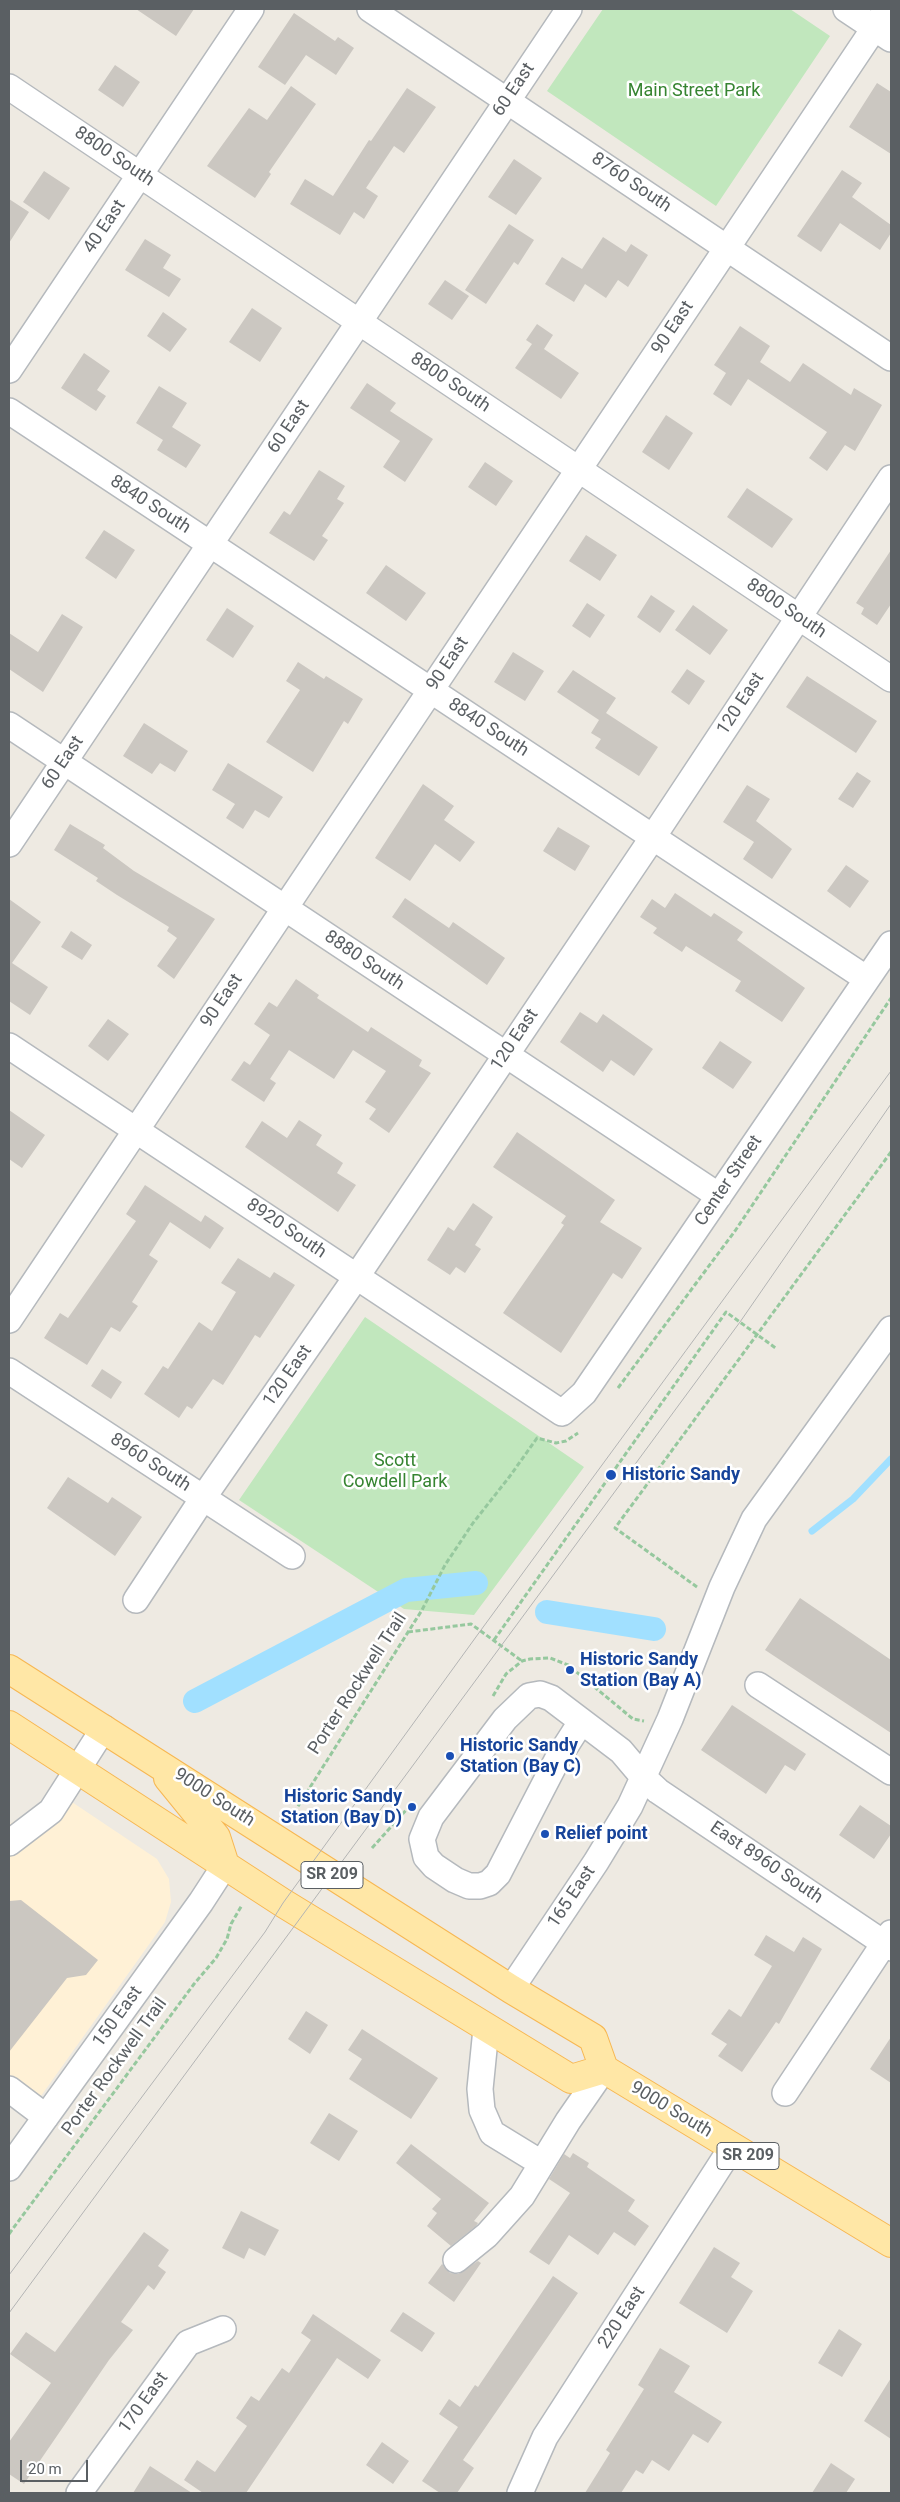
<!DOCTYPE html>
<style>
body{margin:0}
#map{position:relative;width:900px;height:2502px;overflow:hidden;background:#eeeae2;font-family:Roboto,sans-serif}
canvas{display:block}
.frame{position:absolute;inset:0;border:10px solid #5a5f63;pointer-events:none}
.scale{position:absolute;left:20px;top:2460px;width:68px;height:22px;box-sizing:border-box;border:2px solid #5a5f63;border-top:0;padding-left:6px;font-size:15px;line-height:18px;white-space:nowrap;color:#5a5f63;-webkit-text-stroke:4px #fff;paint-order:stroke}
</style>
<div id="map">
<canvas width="900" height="2502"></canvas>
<div class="frame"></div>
<div class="scale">20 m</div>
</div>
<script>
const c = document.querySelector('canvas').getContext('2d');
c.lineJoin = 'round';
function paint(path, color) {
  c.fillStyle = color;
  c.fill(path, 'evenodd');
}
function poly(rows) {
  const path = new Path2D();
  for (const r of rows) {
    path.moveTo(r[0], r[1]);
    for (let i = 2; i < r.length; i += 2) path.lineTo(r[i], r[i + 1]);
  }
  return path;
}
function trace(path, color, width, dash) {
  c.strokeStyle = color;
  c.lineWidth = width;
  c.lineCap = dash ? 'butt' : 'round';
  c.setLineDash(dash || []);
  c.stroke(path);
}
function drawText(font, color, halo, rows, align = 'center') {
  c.font = font + ' Roboto,sans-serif';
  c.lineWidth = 5;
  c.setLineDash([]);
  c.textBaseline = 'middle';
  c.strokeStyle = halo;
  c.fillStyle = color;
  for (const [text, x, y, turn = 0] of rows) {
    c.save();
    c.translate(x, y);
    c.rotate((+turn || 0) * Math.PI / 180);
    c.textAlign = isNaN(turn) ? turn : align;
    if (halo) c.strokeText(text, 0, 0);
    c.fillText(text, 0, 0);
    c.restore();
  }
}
const commercial = poly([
 [51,1788,157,1859,169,1879,171,1902,165,1922,26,2117,9,2105,9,1824,29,1815,39,1807]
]);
const green = poly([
 [603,9,790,9,830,36,716,206,547,91],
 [365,1317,584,1467,474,1615,404,1609,239,1500]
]);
const stream = poly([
 [812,1531,853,1499,891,1459]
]);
const canal = poly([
 [547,1612,654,1629],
 [195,1701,406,1590,476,1583]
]);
const building = poly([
 [136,9,194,9,176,36],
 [294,13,335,41,338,37,354,48,336,75,306,55,285,85,258,67],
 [115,65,140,82,123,107,98,90],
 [877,83,891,92,891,154,849,127],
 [291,86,316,104,269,172,271,174,255,198,207,166,249,108,267,120],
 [407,88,436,107,404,153,394,146,366,188,378,196,364,219,354,212,340,235,290,204,305,179,333,196,369,140,371,141],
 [514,159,542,178,516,215,488,197],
 [842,170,862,183,852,197,891,225,891,233,880,250,840,223,821,252,797,236],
 [44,171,70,188,49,220,23,202],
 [9,199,29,212,9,243],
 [509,224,534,240,518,265,514,262,486,304,465,290],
 [603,237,626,252,631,244,648,255,628,287,618,280,606,298,585,284,574,302,545,284,562,257,582,269],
 [145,239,171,255,163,268,181,279,169,297,125,270],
 [445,280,469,296,452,320,428,304],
 [252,308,282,328,260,362,229,342],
 [163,312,187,329,170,352,147,336],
 [537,324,553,335,544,349,579,373,561,399,515,368,532,344,526,340],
 [740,326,770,346,760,362,790,382,803,363,851,395,854,388,882,405,855,451,845,445,827,471,809,458,827,432,748,379,731,406,713,394,726,373,714,365],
 [84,353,110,371,97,390,106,396,96,411,61,388],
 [367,383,396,403,390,411,433,439,405,482,383,467,400,441,350,408],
 [159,386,187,403,172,427,201,445,186,468,157,450,163,440,136,423],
 [666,415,693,433,669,470,642,452],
 [485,462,513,481,496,506,468,487],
 [319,470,345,486,337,499,344,503,322,536,328,540,314,561,269,533,284,511,290,515],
 [747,488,793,519,772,548,727,517],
 [104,530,135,550,116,579,85,558],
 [586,535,617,555,600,581,569,561],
 [891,550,891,604,877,625,861,614,864,608,856,603],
 [386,565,426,593,406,621,366,593],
 [651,595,675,611,660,633,637,617],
 [587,603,605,615,590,638,572,626],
 [693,605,728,630,710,655,675,630],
 [227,608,254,626,233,658,206,640],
 [62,614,83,627,43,692,9,669,9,633,38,652],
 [513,652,544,671,525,701,494,682],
 [298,662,324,679,326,676,363,699,348,724,344,721,313,772,266,742,300,690,286,681],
 [687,669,705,681,689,705,671,692],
 [573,670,616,698,606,713,658,747,639,776,595,748,601,739,591,733,599,720,557,692],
 [807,676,877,721,856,753,786,707],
 [144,723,188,751,175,772,160,763,152,774,123,756],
 [228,763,283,797,269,818,255,810,243,829,226,818,235,804,212,790],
 [857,772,871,781,853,808,838,799],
 [423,784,454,806,444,820,475,842,460,862,435,844,410,881,375,858],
 [747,785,770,799,756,821,792,849,772,879,743,859,754,842,723,822],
 [70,824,105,845,103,848,134,871,215,919,174,979,157,966,177,938,167,931,169,927,117,895,96,881,98,878,54,850],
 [558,827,590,846,575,871,543,851],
 [846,865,869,881,850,908,827,891],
 [675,893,711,917,714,913,743,932,737,940,805,988,782,1022,735,991,741,981,686,946,682,952,653,933,657,928,640,917,652,899,665,908],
 [405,898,449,928,453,922,505,958,487,985,392,917],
 [9,899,41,922,12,963,48,987,30,1015,9,1001],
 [71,931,92,945,82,960,61,947],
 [296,979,319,995,317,998,368,1032,371,1027,422,1060,419,1066,431,1073,389,1133,369,1119,376,1109,365,1102,386,1071,353,1050,334,1079,289,1050,270,1079,276,1083,264,1102,231,1080,244,1061,250,1065,270,1035,254,1024,269,1002,277,1007],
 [580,1012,597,1023,603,1014,653,1049,634,1076,611,1060,603,1072,560,1042],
 [108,1019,129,1034,108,1061,88,1046],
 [720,1041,752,1062,733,1089,702,1068],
 [9,1110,45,1135,22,1168,9,1159],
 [299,1120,322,1135,316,1145,343,1163,337,1173,356,1185,338,1212,245,1147,262,1121,287,1138],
 [517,1132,615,1200,600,1222,642,1248,622,1279,613,1273,561,1353,503,1313,564,1225,561,1223,566,1216,493,1167],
 [145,1185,201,1222,205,1215,224,1228,210,1249,170,1222,149,1255,158,1261,132,1302,138,1306,120,1332,111,1327,87,1365,44,1338,60,1313,68,1318,136,1221,126,1214],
 [473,1203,493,1217,475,1245,481,1249,465,1273,456,1267,450,1275,427,1260,448,1227,454,1231],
 [238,1258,270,1278,274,1272,295,1285,260,1338,255,1335,223,1385,213,1379,192,1409,187,1406,179,1418,144,1394,163,1366,168,1369,199,1322,212,1331,236,1292,221,1283],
 [102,1369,122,1382,111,1399,91,1386],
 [68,1477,108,1503,112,1497,142,1517,115,1556,47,1508],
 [800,1598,891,1660,891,1733,765,1650],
 [732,1705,806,1754,795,1771,785,1765,766,1794,701,1750],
 [860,1805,891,1826,891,1834,874,1859,839,1835],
 [21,1900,98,1960,86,1975,67,1978,9,2052,9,1901],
 [766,1935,794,1952,803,1937,822,1949,779,2024,776,2022,742,2072,718,2056,727,2044,711,2034,729,2009,741,2017,772,1966,754,1955],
 [306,2011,328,2025,310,2054,288,2039],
 [362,2029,438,2078,411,2119,349,2079,362,2059,348,2050],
 [891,2037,891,2083,870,2069],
 [329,2113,358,2131,339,2161,310,2143],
 [411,2144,489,2203,474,2221,478,2223,476,2226,451,2246,427,2226,437,2213,432,2209,441,2199,396,2163],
 [573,2153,589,2163,587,2167,635,2200,628,2211,649,2226,635,2246,614,2232,598,2255,569,2235,549,2265,529,2252,570,2193,549,2179,564,2154,570,2158],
 [241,2211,279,2230,265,2256,249,2248,244,2259,222,2248],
 [144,2232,169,2250,158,2266,166,2272,154,2290,148,2285,121,2322,133,2330,109,2360,24,2484,9,2474,9,2442,51,2383,10,2354,26,2332,55,2352],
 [714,2247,740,2263,731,2277,753,2291,727,2333,679,2303],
 [478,2261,481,2263,454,2302,428,2283,442,2264,450,2273,458,2274],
 [553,2276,578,2293,463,2460,474,2468,457,2493,440,2493,422,2481,458,2427,439,2414,449,2399,460,2407,475,2385,478,2387],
 [403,2312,435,2333,422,2352,390,2331],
 [313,2314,381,2360,368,2379,337,2358,246,2493,203,2493,184,2480,197,2460,215,2472,247,2426,236,2418,251,2396,259,2401,282,2368,289,2373,311,2340,301,2333],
 [839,2329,862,2344,842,2377,818,2363],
 [660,2348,690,2366,674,2392,722,2422,708,2443,693,2434,669,2471,652,2460,643,2474,636,2470,621,2493,585,2493,610,2453,606,2450,644,2389,638,2385],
 [891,2378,891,2439,864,2421],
 [382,2442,409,2461,393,2484,366,2465],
 [831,2463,855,2479,846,2493,812,2493],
 [150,2466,192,2493,133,2493]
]);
const path = poly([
 [618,1388,735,1231,891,998],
 [697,1587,615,1528,891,1152],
 [408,1632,471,1624,522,1661],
 [494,1640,726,1312,777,1349],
 [493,1696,506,1674,522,1661,530,1659,550,1658,568,1665,633,1719,644,1721],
 [290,1819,422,1610,445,1565,473,1523,510,1476,537,1438,556,1443,566,1441,578,1433],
 [372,1848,408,1808],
 [9,2234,194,1984,216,1958,227,1939,231,1924,242,1905]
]);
const minor = poly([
 [370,9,891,358],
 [846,9,891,39],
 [9,87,891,679],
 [9,370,251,9],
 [9,411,867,979],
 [9,725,719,1196],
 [9,844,569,9],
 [9,1046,562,1413,584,1393,891,944],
 [9,1320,887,9],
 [9,1371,292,1556],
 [136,1600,203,1498,357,1276,653,837,891,478],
 [758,1685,891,1772],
 [581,1722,558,1758,498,1874,489,1883,480,1886,469,1886,455,1880,434,1866,426,1857,422,1839,431,1817,505,1719,529,1696,540,1694,551,1698,621,1751,643,1777,658,1791,891,1948],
 [9,1843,51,1811,104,1728],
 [511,1989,596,1862,630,1806,670,1719,722,1587,754,1519,891,1329],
 [486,2029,480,2089,482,2110,492,2133,541,2163],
 [9,2089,46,2117],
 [785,2093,891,1933],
 [9,2168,201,1902,225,1865],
 [456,2260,487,2235,522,2196,568,2121,604,2069],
 [79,2493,188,2343,223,2329],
 [520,2493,545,2437,732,2147]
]);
const major = poly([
 [9,1669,511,1989,593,2038,604,2069,891,2243],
 [9,1725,283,1903,571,2079,604,2069],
 [168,1778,216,1837,225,1865]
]);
const tram = poly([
 [9,2275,265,1932,283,1903,481,1630,891,1071],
 [9,2313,740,1322,891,1104]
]);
const markers = [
 [611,1475,6,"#1a4fb4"],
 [570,1670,5,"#1a4fb4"],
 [450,1756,5,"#1a4fb4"],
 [412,1807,5,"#1a4fb4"],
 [545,1834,5,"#1a4fb4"]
];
const shields = [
 [332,1875,62],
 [748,2156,62]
];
const shieldNames = [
 ["SR 209",332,1875],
 ["SR 209",748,2156]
];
const streetNames = [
 ["60 East",514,90,-56],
 ["8800 South",114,157,34],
 ["8760 South",631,183,34],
 ["40 East",105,227,-56],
 ["90 East",673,328,-56],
 ["8800 South",450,383,34],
 ["60 East",289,427,-56],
 ["8840 South",150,505,33],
 ["8800 South",786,609,34],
 ["90 East",448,664,-56],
 ["120 East",741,704,-57],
 ["8840 South",488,728,33],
 ["60 East",63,763,-56],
 ["8880 South",364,961,34],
 ["90 East",222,1001,-56],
 ["120 East",515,1040,-56],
 ["Center Street",729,1181,-56],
 ["8920 South",286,1229,34],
 ["120 East",288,1376,-55],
 ["8960 South",150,1463,33],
 ["Porter Rockwell Trail",358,1684,-57],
 ["9000 South",214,1798,33],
 ["East 8960 South",766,1863,34],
 ["165 East",572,1897,-56],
 ["150 East",118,2017,-54],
 ["Porter Rockwell Trail",115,2067,-54],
 ["9000 South",671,2110,31],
 ["220 East",622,2318,-57],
 ["170 East",144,2403,-54]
];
const parkNames = [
 ["Main Street Park",694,91],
 ["Scott",395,1461],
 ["Cowdell Park",395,1482]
];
const transitNames = [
 ["Historic Sandy",622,1475],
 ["Historic Sandy",580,1660],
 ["Station (Bay A)",580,1681],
 ["Historic Sandy",460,1746],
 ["Station (Bay C)",460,1767],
 ["Historic Sandy",402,1797,"right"],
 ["Station (Bay D)",402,1818,"right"],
 ["Relief point",555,1834]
];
paint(commercial, '#fff1d6');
paint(green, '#c1e7bd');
trace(stream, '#a1e0ff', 7);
trace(canal, '#a1e0ff', 24);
paint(building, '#cbc7c1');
trace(minor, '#b5b9bd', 28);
trace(major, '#f7b752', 30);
trace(path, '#96c89e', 3, [5, 2.5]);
trace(minor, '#fff', 25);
trace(major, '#ffe7a6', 28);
trace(tram, '#b3b4b4', 1);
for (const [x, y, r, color] of markers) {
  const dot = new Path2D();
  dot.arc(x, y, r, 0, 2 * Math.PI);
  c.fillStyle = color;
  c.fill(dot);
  trace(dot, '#fff', 2);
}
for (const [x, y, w] of shields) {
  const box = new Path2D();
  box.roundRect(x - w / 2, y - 13.5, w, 27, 4);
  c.fillStyle = '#fff';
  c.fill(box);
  trace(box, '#5a5f63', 1);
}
drawText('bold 16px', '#5a5f63', null, shieldNames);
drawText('18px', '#5a5f63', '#fff', streetNames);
drawText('18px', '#368431', '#fff', parkNames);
drawText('bold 18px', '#164399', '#fff', transitNames, 'left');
</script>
